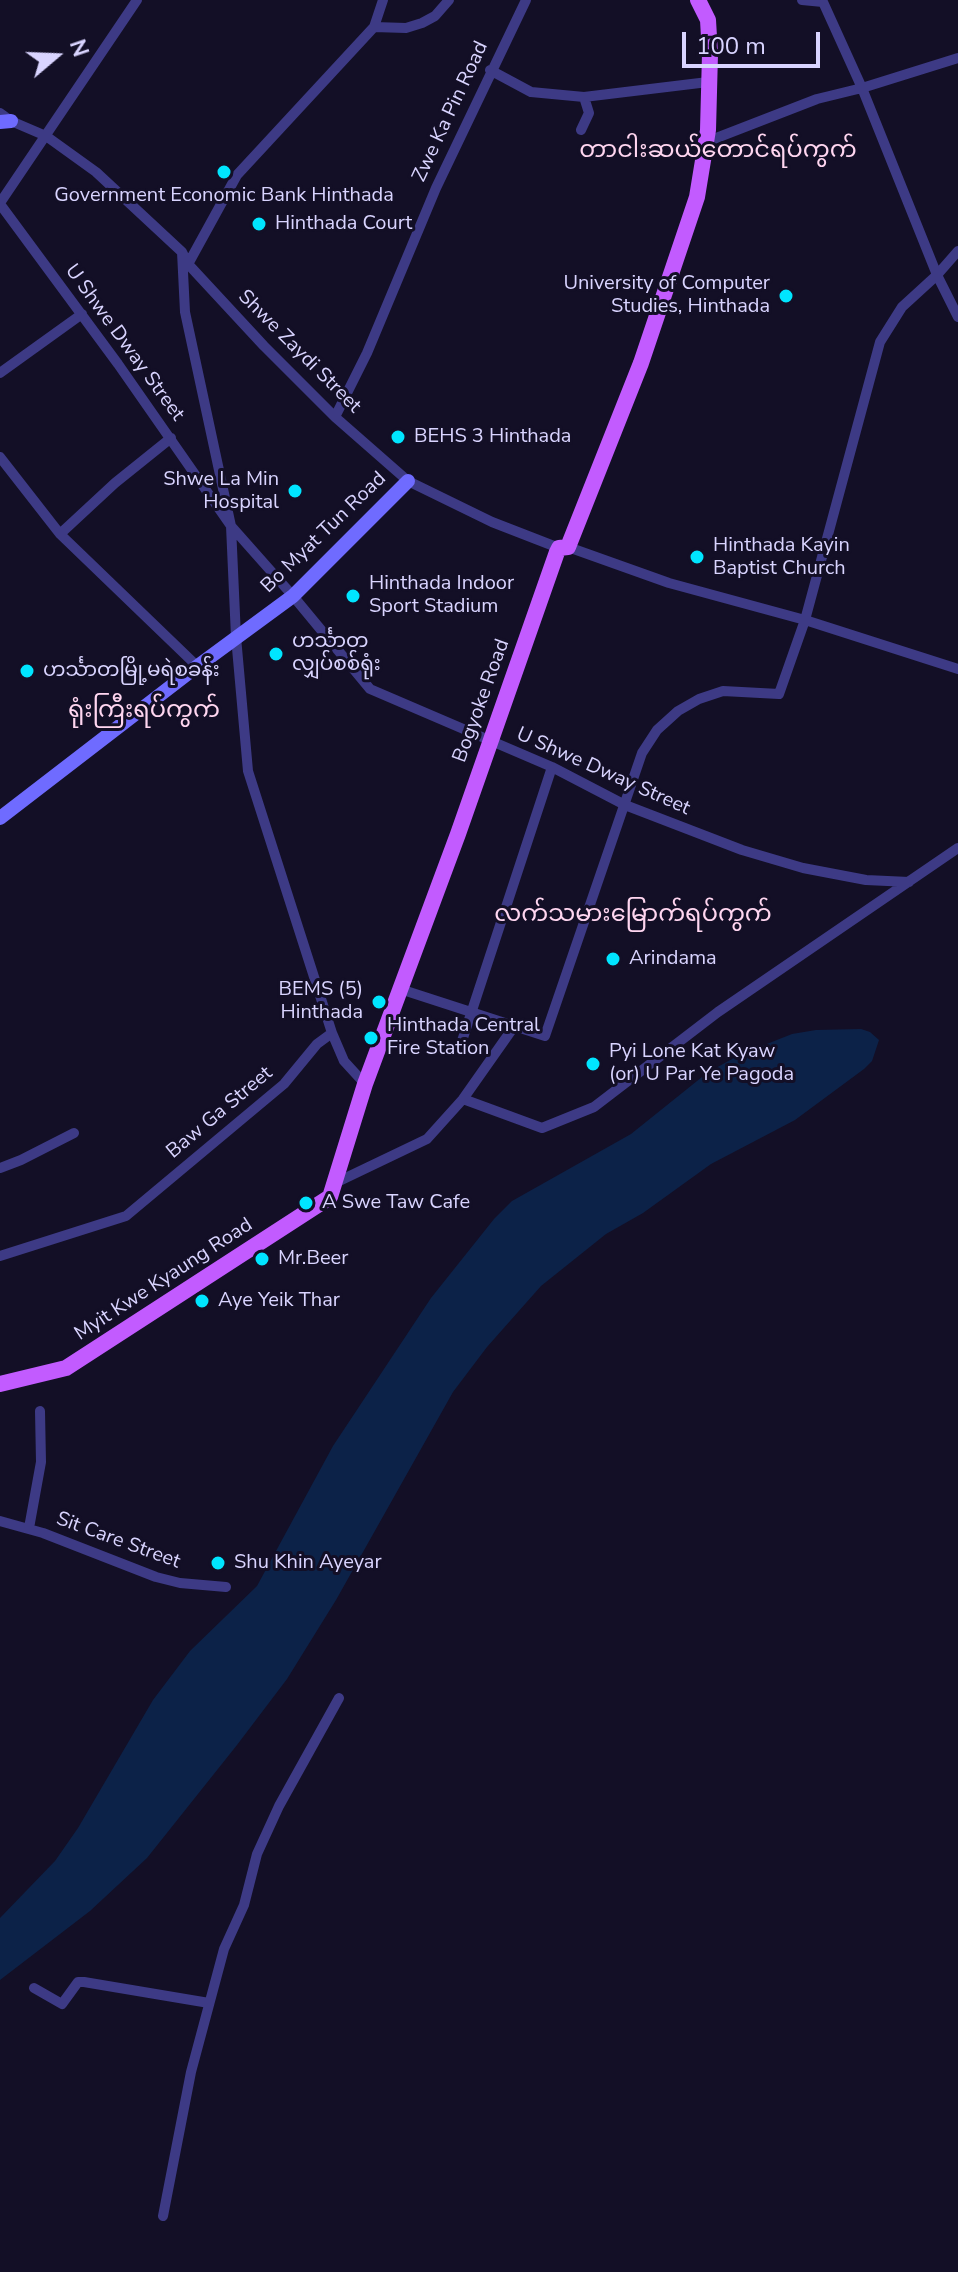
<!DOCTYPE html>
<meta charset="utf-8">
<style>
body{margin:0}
#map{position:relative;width:958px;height:2272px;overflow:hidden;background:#130f26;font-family:"Nunito Sans",sans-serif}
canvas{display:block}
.north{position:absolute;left:16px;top:16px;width:80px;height:80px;-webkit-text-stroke:6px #130f26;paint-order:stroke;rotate:71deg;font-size:22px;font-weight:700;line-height:32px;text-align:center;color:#d9d4ff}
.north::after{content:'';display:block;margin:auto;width:28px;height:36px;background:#d9d4ff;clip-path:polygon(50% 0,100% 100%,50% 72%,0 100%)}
.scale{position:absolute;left:682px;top:32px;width:138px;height:36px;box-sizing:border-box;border:4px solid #d9d4ff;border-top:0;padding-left:10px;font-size:24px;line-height:28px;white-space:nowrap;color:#d9d4ff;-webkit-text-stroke:6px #130f26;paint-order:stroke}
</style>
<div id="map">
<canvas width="958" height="2272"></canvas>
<div class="north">N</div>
<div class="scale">100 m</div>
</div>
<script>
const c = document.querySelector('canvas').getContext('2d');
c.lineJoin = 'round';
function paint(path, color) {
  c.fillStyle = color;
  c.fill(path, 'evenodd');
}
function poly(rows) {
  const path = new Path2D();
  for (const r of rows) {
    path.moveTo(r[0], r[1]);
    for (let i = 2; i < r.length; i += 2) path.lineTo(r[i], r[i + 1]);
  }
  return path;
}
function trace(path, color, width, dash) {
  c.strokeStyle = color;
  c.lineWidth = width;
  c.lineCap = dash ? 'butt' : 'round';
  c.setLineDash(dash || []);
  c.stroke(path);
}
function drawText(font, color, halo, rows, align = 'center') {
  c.font = font + ' "Nunito Sans","Noto Sans Myanmar",sans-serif';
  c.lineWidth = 6;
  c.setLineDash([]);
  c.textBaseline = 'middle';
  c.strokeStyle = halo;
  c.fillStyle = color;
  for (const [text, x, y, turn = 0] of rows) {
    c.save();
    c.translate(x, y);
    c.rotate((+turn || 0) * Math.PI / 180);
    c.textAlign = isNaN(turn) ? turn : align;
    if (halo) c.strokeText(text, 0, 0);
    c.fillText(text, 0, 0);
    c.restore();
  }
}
const water = poly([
 [861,1029,870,1032,879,1040,872,1061,864,1069,795,1120,711,1164,643,1213,606,1234,541,1286,487,1347,453,1392,336,1600,287,1679,237,1745,147,1858,90,1911,0,1980,0,1918,55,1861,78,1828,153,1700,190,1651,257,1586,333,1446,431,1298,494,1219,512,1201,631,1134,707,1073,739,1055,792,1034,816,1030]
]);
const street = poly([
 [802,0,823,2,862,88,937,275,958,317],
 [374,27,406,28,422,23,435,16,449,0],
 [490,70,531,92,584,97,708,82],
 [0,113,11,121,46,136,96,172,182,252,188,264,264,346,335,417,408,481,492,522,559,548],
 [581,130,589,113,584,97],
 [706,142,817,99,862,88,958,58],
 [0,203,137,0],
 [0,204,118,364,231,526,293,596,370,689,552,767,625,805,742,850,803,868,866,880,909,882],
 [182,252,185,312,231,526,236,637,248,771,332,1033,344,1061,365,1084],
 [187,266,237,175,374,27,383,0],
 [0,373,82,314],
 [335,417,367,353,436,188,526,0],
 [171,438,115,483,60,534,197,666],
 [0,457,60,534],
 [568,547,669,583,805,620,958,669],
 [400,989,545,1036,642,753,657,730,678,711,699,699,723,691,779,694,805,620,880,342,902,307,937,275,958,251],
 [460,1047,552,767],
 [463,1099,542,1128,594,1107,718,1012,958,848],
 [0,1168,21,1160,74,1133],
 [333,1184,427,1139,463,1099,513,1028],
 [0,1256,126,1216,284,1084,317,1044,332,1033],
 [0,1521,43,1533,156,1577,180,1583,226,1587],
 [29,1528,41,1462,40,1411],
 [34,1988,62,2004,78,1982,84,1982,209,2003],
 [163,2216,191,2072,224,1949,244,1905,257,1854,279,1806,339,1698]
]);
const secondary = poly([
 [0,122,11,121],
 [0,818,191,671,293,596,408,481]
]);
const primary = poly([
 [0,1384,66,1368,330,1197,365,1084,458,834,557,552,559,548,568,547,641,363,697,197,708,130,710,54,708,20,698,0]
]);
const markers = [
 [224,172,8,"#00e5ff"],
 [259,224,8,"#00e5ff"],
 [786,296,8,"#00e5ff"],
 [398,437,8,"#00e5ff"],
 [295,491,8,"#00e5ff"],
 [697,557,8,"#00e5ff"],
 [353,596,8,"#00e5ff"],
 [276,654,8,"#00e5ff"],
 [27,671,8,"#00e5ff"],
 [613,959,8,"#00e5ff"],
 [379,1002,8,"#00e5ff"],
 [371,1038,8,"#00e5ff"],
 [593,1064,8,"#00e5ff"],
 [306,1203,8,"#00e5ff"],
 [262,1259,8,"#00e5ff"],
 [202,1301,8,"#00e5ff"],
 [218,1563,8,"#00e5ff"]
];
const streetNames = [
 ["Zwe Ka Pin Road",451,112,-65],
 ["U Shwe Dway Street",124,343,54],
 ["Shwe Zaydi Street",299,352,45],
 ["Bo Myat Tun Road",324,533,-44],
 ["Bogyoke Road",482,701,-70],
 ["U Shwe Dway Street",603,772,24],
 ["Baw Ga Street",220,1113,-40],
 ["Myit Kwe Kyaung Road",164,1280,-33],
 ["Sit Care Street",118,1541,20]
];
const poiNames = [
 ["Government Economic Bank Hinthada",224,196,"center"],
 ["Hinthada Court",275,224],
 ["University of Computer",770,284,"right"],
 ["Studies, Hinthada",770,307,"right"],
 ["BEHS 3 Hinthada",414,437],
 ["Shwe La Min",279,480,"right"],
 ["Hospital",279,503,"right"],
 ["Hinthada Kayin",713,546],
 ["Baptist Church",713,569],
 ["Hinthada Indoor",369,584],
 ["Sport Stadium",369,607],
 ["ဟင်္သာတ",292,642],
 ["လျှပ်စစ်ရုံး",292,665],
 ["ဟင်္သာတမြို့မရဲစခန်း",43,671],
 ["Arindama",629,959],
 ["BEMS (5)",363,990,"right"],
 ["Hinthada",363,1013,"right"],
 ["Hinthada Central",387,1026],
 ["Fire Station",387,1049],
 ["Pyi Lone Kat Kyaw",609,1052],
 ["(or) U Par Ye Pagoda",609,1075],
 ["A Swe Taw Cafe",322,1203],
 ["Mr.Beer",278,1259],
 ["Aye Yeik Thar",218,1301],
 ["Shu Khin Ayeyar",234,1563]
];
const quarterNames = [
 ["တာငါးဆယ်တောင်ရပ်ကွက်",718,151],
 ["ရုံးကြီးရပ်ကွက်",144,711],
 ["လက်သမားမြောက်ရပ်ကွက်",633,915]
];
paint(water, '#0c2248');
trace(street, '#3d3a85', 10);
trace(secondary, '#6f6bff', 14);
trace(primary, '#c25bff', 16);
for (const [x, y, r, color] of markers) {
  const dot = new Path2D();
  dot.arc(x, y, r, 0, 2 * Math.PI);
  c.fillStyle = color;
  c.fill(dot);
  trace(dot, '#130f26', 3);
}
drawText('20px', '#d9d4ff', '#130f26', streetNames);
drawText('20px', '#d9d4ff', '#130f26', poiNames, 'left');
drawText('24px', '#ffd6f0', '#130f26', quarterNames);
</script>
